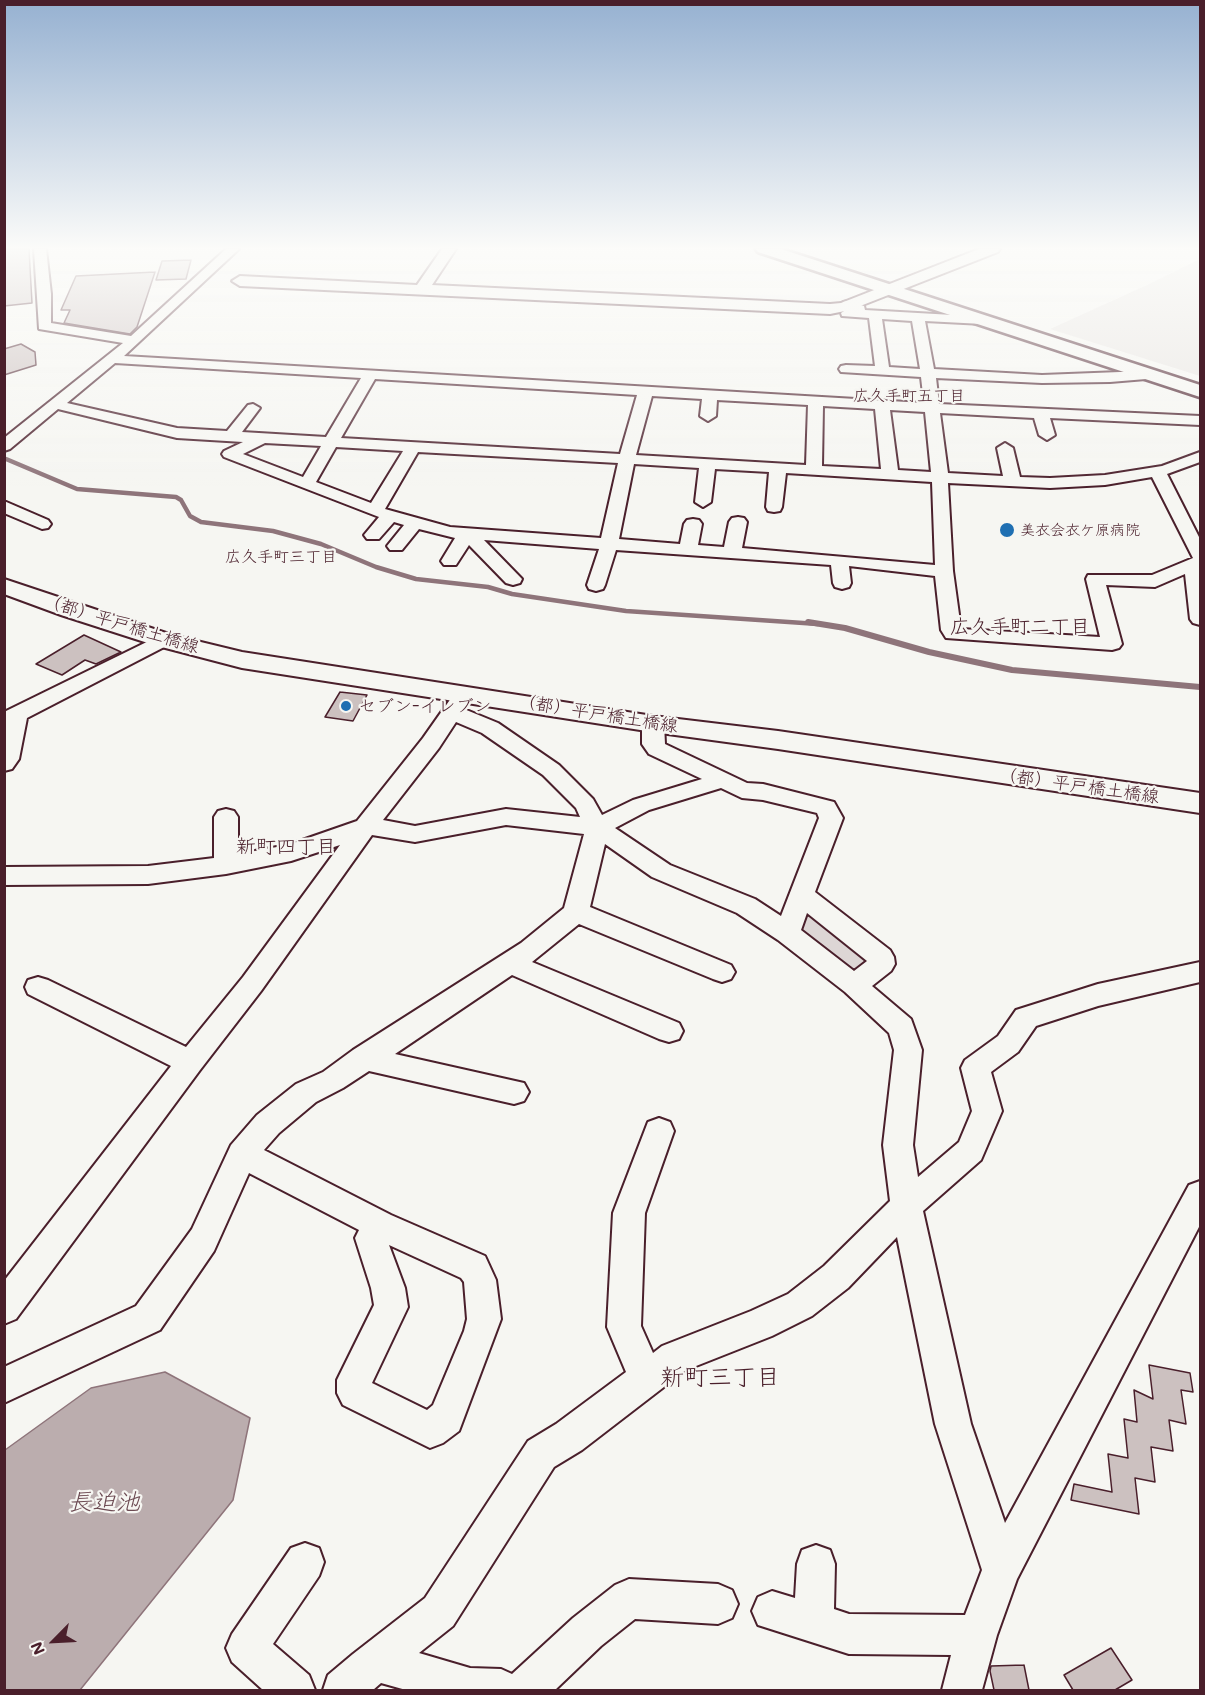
<!DOCTYPE html>
<meta charset="utf-8">
<style>
body{margin:0}
#map{position:relative;width:1205px;height:1695px;overflow:hidden;background:#f6f6f2;font-family:Mali,sans-serif}
canvas{display:block}
.frame{position:absolute;inset:0;border:6px solid #4a1f2b;pointer-events:none}
.north{position:absolute;left:24px;top:1611px;width:60px;height:60px;-webkit-text-stroke:4px #f6f6f2;paint-order:stroke;rotate:246deg;font-size:16px;font-weight:700;line-height:24px;text-align:center;color:#4a1f2b}
.north::after{content:'';display:block;margin:auto;width:21px;height:27px;background:#4a1f2b;clip-path:polygon(50% 0,100% 100%,50% 72%,0 100%)}
</style>
<div id="map">
<canvas width="1205" height="1695"></canvas>
<div class="frame"></div>
<div class="north">N</div>
</div>
<script>
const c = document.querySelector('canvas').getContext('2d');
c.lineJoin = 'round';
function paint(path, color) {
  c.fillStyle = color;
  c.fill(path, 'evenodd');
}
function poly(rows) {
  const path = new Path2D();
  for (const r of rows) {
    path.moveTo(r[0], r[1]);
    for (let i = 2; i < r.length; i += 2) path.lineTo(r[i], r[i + 1]);
  }
  return path;
}
function trace(path, color, width, dash) {
  c.strokeStyle = color;
  c.lineWidth = width;
  c.lineCap = dash ? 'butt' : 'round';
  c.setLineDash(dash || []);
  c.stroke(path);
}
function drawText(font, color, halo, rows, align = 'center') {
  c.font = font + ' Mali,"Klee One",sans-serif';
  c.lineWidth = 4.5;
  c.setLineDash([]);
  c.textBaseline = 'middle';
  c.strokeStyle = halo;
  c.fillStyle = color;
  for (const [text, x, y, turn = 0] of rows) {
    c.save();
    c.translate(x, y);
    c.rotate((+turn || 0) * Math.PI / 180);
    c.textAlign = isNaN(turn) ? turn : align;
    if (halo) c.strokeText(text, 0, 0);
    c.fillText(text, 0, 0);
    c.restore();
  }
}
const built = poly([
 [1200,259,1200,376,1050,329,1147,285]
]);
const green = poly([
 [802,895,881,957,854,985,787,933]
]);
const water = poly([
 [165,1372,250,1418,233,1500,80,1690,5,1690,5,1450,91,1388,165,1372]
]);
const streamFar1 = poly([
 [6,459,77,489,176,497,181,500,190,516,201,522,273,531,321,544,376,567,416,579,488,587,512,594,626,611,818,624]
]);
const stream = poly([
 [808,622,845,628,929,652,1012,670,1200,687]
]);
const building = poly([
 [4,249,29,249,32,303,4,306,4,249],
 [191,260,186,279,156,280,162,261,191,260],
 [155,272,137,327,130,334,64,323,70,310,61,310,76,276,155,272],
 [21,344,35,352,36,365,4,375,4,349,21,344],
 [84,635,121,652,96,664,85,660,62,675,36,664,84,635],
 [340,692,367,695,353,721,325,717,340,692],
 [1149,1365,1190,1373,1193,1392,1181,1390,1186,1424,1169,1420,1173,1451,1151,1447,1155,1482,1135,1478,1139,1514,1071,1500,1074,1484,1112,1492,1108,1454,1128,1458,1124,1419,1137,1422,1134,1390,1153,1399,1149,1365],
 [1111,1648,1132,1680,1115,1690,1073,1690,1064,1675,1111,1648],
 [1024,1665,1029,1690,994,1690,990,1671,991,1666,1024,1665]
]);
const minor = poly([
 [34,249,46,249,51,294,51,323,131,336,226,249,239,249,124,356,924,403,921,377,841,372,839,369,841,366,846,365,875,366,869,318,842,316,841,313,847,309,842,305,843,302,848,301,864,306,865,310,988,317,990,320,988,323,983,324,925,321,934,369,1042,375,1146,371,1153,375,1146,379,1110,382,1042,383,936,378,939,404,1200,416,1200,425,1050,418,1055,435,1047,440,1039,435,1034,418,940,413,948,473,1003,476,997,448,1005,443,1013,448,1020,477,1050,478,1105,475,1162,466,1200,452,1200,462,1167,474,1200,539,1200,625,1193,623,1190,619,1185,574,1155,587,1106,585,1122,644,1119,648,1112,650,946,638,941,630,935,576,849,566,851,583,849,587,842,589,835,587,833,583,831,565,616,550,605,585,603,589,596,591,589,589,587,585,599,549,484,540,522,579,520,583,513,585,506,583,469,545,456,565,444,565,441,561,455,538,419,529,402,550,390,550,387,546,404,525,394,522,379,539,367,539,364,535,379,517,224,457,222,454,224,451,243,442,177,438,58,409,10,449,4,451,4,438,123,343,39,329,34,249],
 [882,319,912,321,920,369,889,367,882,319],
 [115,363,361,378,326,437,242,432,260,408,253,404,248,405,227,431,177,428,67,403,115,363],
 [375,379,637,395,620,454,341,438,375,379],
 [652,396,702,399,700,416,708,421,716,416,717,400,808,405,806,465,636,455,652,396],
 [823,406,875,409,881,469,822,466,823,406],
 [890,410,925,412,931,472,898,470,890,410],
 [265,443,321,446,303,477,243,454,265,443],
 [336,447,403,451,371,503,316,482,336,447],
 [418,452,618,463,601,538,450,527,385,509,418,452],
 [634,464,699,468,695,502,703,507,711,502,715,469,769,472,766,507,768,511,774,512,780,511,782,507,786,473,932,482,935,565,742,548,747,522,744,518,738,517,732,518,729,522,724,547,698,545,702,524,699,520,693,519,687,520,684,524,680,544,619,539,634,464],
 [1152,477,1193,558,1152,575,1088,575,1086,579,1100,637,961,629,953,571,948,483,1050,488,1105,485,1152,477],
 [4,501,48,520,51,524,48,528,42,529,4,513,4,501],
 [163,634,170,636,173,640,170,644,27,718,19,759,12,769,4,771,4,712,163,634],
 [461,692,468,694,471,698,464,709,498,723,559,765,593,799,602,815,633,800,702,779,649,754,642,744,642,724,645,719,653,717,661,719,664,724,665,744,747,783,763,784,834,802,843,818,815,892,890,950,894,957,895,964,891,971,872,986,911,1019,922,1050,913,1145,918,1177,959,1142,972,1111,961,1068,965,1060,998,1036,1016,1010,1098,984,1200,962,1200,982,1098,1006,1036,1026,1018,1052,991,1072,1002,1111,981,1160,923,1211,971,1424,1005,1523,1189,1185,1200,1181,1200,1225,1017,1579,997,1635,982,1690,942,1690,951,1655,849,1654,758,1625,752,1611,758,1597,772,1591,795,1598,797,1564,802,1550,816,1545,830,1550,835,1564,834,1609,849,1614,965,1615,982,1570,935,1424,897,1237,848,1288,812,1316,772,1336,686,1370,582,1450,554,1467,453,1626,419,1653,470,1668,501,1669,512,1674,573,1618,615,1585,629,1579,718,1584,732,1590,738,1604,732,1618,718,1624,635,1619,601,1646,555,1690,406,1690,381,1683,373,1690,323,1690,328,1675,353,1654,425,1598,528,1441,556,1424,626,1372,607,1327,613,1213,648,1122,659,1118,670,1122,674,1131,645,1213,641,1326,653,1353,662,1346,751,1311,788,1294,824,1266,890,1201,883,1145,894,1050,889,1033,845,992,778,940,737,913,652,877,605,844,590,907,731,965,735,972,731,979,722,982,713,979,579,924,532,962,679,1023,683,1031,679,1039,669,1042,659,1039,512,975,395,1054,524,1083,529,1092,524,1101,514,1104,369,1071,343,1088,316,1102,279,1133,264,1150,391,1215,485,1256,496,1280,501,1319,459,1431,443,1443,430,1448,343,1405,337,1393,337,1380,374,1305,371,1288,355,1238,359,1230,249,1173,214,1251,160,1330,4,1403,4,1367,136,1306,192,1229,231,1145,257,1115,296,1084,323,1072,353,1050,521,943,564,908,584,834,506,825,415,842,372,835,261,991,200,1070,16,1319,4,1324,4,1281,171,1066,28,994,25,987,28,980,38,977,48,980,186,1047,243,977,340,845,291,861,226,874,148,884,4,885,4,867,148,866,214,858,214,817,218,811,226,809,234,811,238,817,238,854,288,845,357,821,423,738,454,694,461,692],
 [456,722,482,733,543,775,576,808,580,817,506,809,415,826,383,820,439,748,456,722],
 [721,788,742,798,763,800,817,813,819,818,781,916,755,899,670,865,615,828,649,810,721,788],
 [807,913,867,961,854,971,801,930,807,913],
 [389,1245,461,1278,464,1282,467,1319,464,1331,433,1405,427,1410,372,1383,408,1307,405,1288,389,1245],
 [305,1543,319,1548,324,1562,319,1576,273,1644,309,1675,315,1690,263,1690,232,1662,226,1648,232,1634,291,1548,305,1543]
]);
const tertiary = poly([
 [442,249,456,249,432,285,830,304,841,303,979,249,1000,249,998,252,850,310,830,314,240,286,232,281,240,276,417,285,442,249],
 [4,579,172,635,242,652,653,716,778,731,1200,793,1200,813,778,749,653,732,242,668,154,645,61,615,4,594,4,579]
]);
const trunk = poly([
 [756,249,781,249,1200,385,1200,397,758,252,756,249]
]);
const markers = [
 [1007,530,8,"#1f6fb2"],
 [346,706,6,"#1f6fb2"]
];
const farPoinames = [
 ["美衣会衣ケ原病院",1020,530]
];
const farNeighbourhoodnames = [
 ["広久手町五丁目",909,396],
 ["広久手町三丁目",281,557]
];
const streetNames = [
 ["（都）平戸橋土橋線",121,624,17],
 ["（都）平戸橋土橋線",598,714,9],
 ["（都）平戸橋土橋線",1079,786,8]
];
const poiNames = [
 ["セブン-イレブン",358,706]
];
const neighbourhoodNames = [
 ["広久手町二丁目",1020,627],
 ["新町四丁目",286,847]
];
const nearNeighbourhoodnames = [
 ["新町三丁目",720,1378]
];
const nearWaternames = [
 ["長迫池",104,1503]
];
paint(built, '#e9e6e3');
paint(green, '#ddd6d5');
paint(water, '#bbadae');
trace(water, '#8e747a', 1.5);
trace(streamFar1, '#8e747a', 4.5);
trace(stream, '#8e747a', 6);
paint(building, '#ccc1c0');
trace(building, '#4a1f2b', 1.5);
trace(minor, '#4a1f2b', 4);
trace(tertiary, '#4a1f2b', 4);
trace(trunk, '#4a1f2b', 5);
paint(minor, '#f6f6f2');
paint(tertiary, '#f6f6f2');
paint(trunk, '#f6f6f2');
const sky = c.createLinearGradient(0, 0, 0, 486);
sky.addColorStop(0, '#96b1d1');
sky.addColorStop(0.51, '#fbfbf9');
sky.addColorStop(1, '#fbfbf900');
c.fillStyle = sky;
c.fillRect(0, 0, 1205, 486);
for (const [x, y, r, color] of markers) {
  const dot = new Path2D();
  dot.arc(x, y, r, 0, 2 * Math.PI);
  c.fillStyle = color;
  c.fill(dot);
  trace(dot, '#f6f6f2', 2);
}
drawText('15px', '#4a1f2b', '#f6f6f2', farPoinames, 'left');
drawText('16px', '#4a1f2b', '#f6f6f2', farNeighbourhoodnames);
drawText('18px', '#4a1f2b', '#f6f6f2', streetNames);
drawText('18px', '#4a1f2b', '#f6f6f2', poiNames, 'left');
drawText('20px', '#4a1f2b', '#f6f6f2', neighbourhoodNames);
drawText('24px', '#4a1f2b', '#f6f6f2', nearNeighbourhoodnames);
drawText('italic 24px', '#6c4a52', '#f6f6f2', nearWaternames);
</script>
